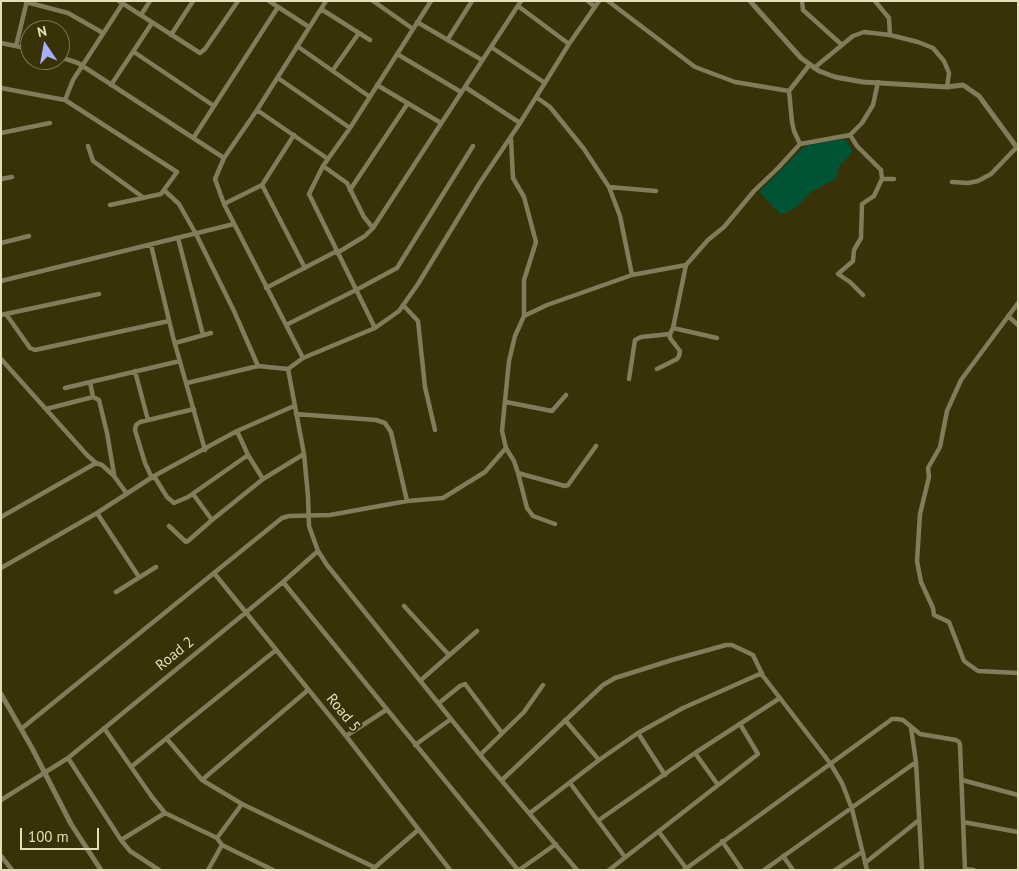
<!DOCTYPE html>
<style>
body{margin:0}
#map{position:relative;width:1019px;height:871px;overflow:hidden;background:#383209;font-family:"PT Sans",sans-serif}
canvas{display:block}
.frame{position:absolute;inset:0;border:2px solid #e4dfba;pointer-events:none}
.north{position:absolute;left:20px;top:20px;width:50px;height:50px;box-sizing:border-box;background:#383209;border:1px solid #7d7750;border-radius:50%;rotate:348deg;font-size:14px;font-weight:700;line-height:20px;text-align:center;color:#e4dfba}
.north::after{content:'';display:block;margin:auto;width:18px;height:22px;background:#abaffb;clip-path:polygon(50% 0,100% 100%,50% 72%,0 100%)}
.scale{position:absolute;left:20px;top:828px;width:79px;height:22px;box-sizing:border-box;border:2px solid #e4dfba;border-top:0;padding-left:6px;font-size:15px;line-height:18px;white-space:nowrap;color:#e4dfba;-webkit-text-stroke:4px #383209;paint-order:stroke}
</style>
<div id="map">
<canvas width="1019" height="871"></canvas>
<div class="frame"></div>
<div class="north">N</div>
<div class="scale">100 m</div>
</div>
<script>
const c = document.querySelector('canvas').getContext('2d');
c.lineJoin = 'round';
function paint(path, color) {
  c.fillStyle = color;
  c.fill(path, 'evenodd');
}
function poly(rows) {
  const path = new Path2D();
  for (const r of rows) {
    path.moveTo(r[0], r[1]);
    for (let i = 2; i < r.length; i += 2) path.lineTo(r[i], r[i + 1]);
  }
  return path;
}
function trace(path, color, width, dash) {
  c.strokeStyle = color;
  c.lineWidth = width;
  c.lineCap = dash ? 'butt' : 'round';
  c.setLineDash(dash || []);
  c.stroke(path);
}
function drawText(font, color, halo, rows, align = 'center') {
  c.font = font + ' "PT Sans",sans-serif';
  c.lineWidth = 4;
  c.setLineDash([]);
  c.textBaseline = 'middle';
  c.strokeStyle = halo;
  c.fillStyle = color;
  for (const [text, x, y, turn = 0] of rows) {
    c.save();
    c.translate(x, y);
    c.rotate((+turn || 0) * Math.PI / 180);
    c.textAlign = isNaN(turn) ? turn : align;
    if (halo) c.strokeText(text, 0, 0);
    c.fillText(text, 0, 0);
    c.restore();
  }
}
const green = poly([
 [845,139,853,151,838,169,836,179,811,192,796,208,781,215,759,192,805,146]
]);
const minor = poly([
 [119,1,200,53,205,49,238,1],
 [269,1,309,27],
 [373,1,413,29],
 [588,1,595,7],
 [608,1,695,67,735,82,789,91],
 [802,1,803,10,842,45],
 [875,1,889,18,890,35],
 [26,2,68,13,103,33],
 [518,6,569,44],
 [321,9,370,40],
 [141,15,150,1],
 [417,22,482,60],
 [171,35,193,1],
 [448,39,472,1],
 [1,43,30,49],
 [16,46,27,1],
 [297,46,370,97],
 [491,47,545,83],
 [134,52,214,106],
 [397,54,461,92],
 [60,57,78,63,224,158],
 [814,68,853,36,864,32,890,35,918,42,933,48,944,61,949,73,947,87],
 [333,70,359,33],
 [278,78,350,128],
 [111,85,152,23],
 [377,85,441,123],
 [465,87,520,123],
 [1,88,65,100,177,172,161,194,110,205],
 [536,97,550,107,584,149,609,187,620,216,632,275],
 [65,100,73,80,123,3],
 [257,110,328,159],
 [1,133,50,123],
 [850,135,857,146,881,170,882,179,874,196,862,204,861,238,854,250,853,261,838,274,850,282,863,295],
 [194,137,278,7],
 [511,139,513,178,524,197,536,242,524,280,524,316,515,336,509,361,502,431,506,448,514,461,518,473,527,508,533,516,555,524],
 [800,144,794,131,792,122,789,91,810,64],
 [88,146,93,161,144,198],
 [323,166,347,183,364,217,373,228],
 [1,179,12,177],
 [882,179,894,179],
 [952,182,968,183,978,181,991,174,1016,148],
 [262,185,305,268],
 [609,187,656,191],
 [350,190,408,103],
 [165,191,179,204,196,234,234,311,258,366],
 [224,204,262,185,294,135],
 [178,238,203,335],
 [1,243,29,236],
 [151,245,173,337,205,450],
 [1,281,234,224],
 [266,288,335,252,337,253,365,236,373,228,521,1],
 [1018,303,961,380,947,411,940,447,928,468,929,477,920,514,917,561,921,582,933,608,934,615,949,622,964,661,978,671,1018,673],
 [403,305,418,321,425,387,435,430],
 [6,314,30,348,35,350,169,321],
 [1,315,99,294],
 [524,316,547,305,632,275,686,265],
 [1008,316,1018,325],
 [286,325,356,290,397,268,473,146],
 [375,328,309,194,323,166,350,128,431,1],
 [673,328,717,338],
 [175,343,211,333],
 [303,358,224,204,215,179,224,158,257,110,326,1],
 [1,359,87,455,96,463,102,465,114,476,127,494],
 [657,369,677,359,679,356,680,351,670,338,670,334,673,328,686,265,708,240,724,227,754,191,778,168,800,144,850,135,862,123,873,105,878,82],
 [135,371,148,420],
 [629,379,635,340,641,337,670,334],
 [90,382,93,397],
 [187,383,258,366,288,369],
 [65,388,180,361],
 [506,402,552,411,566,395],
 [46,409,93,397,99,400,107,433,114,474],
 [296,414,376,420,385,423,391,432,407,501],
 [237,431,248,455,263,479],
 [518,473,565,486,568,485,596,446],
 [154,476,167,497,174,503,188,497,248,455],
 [152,478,145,463,135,430,136,425,140,422,194,409],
 [193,494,212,520],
 [97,513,139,577],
 [1,517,96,463],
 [169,526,186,542,188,541,212,520,263,479,304,454],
 [1,568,97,513,154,476,237,431,294,406],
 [214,573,346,736,450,870],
 [283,582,518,870],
 [116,592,156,567],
 [404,606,449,655],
 [421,680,477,631],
 [439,703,460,686,465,684,502,733],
 [565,720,599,760],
 [104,728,152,797,165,813,217,838,222,845,273,870],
 [911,728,916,762,922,870],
 [21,729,282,518,289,516,330,515,407,501,443,498,485,472,506,448],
 [638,733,665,775],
 [346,736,386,710],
 [167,739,202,780,242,804,374,867],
 [415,745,451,719],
 [695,753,718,785],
 [480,755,524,712,543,685],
 [68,758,121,840,130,851,159,870],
 [131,767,276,650],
 [202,780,308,690],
 [502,780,603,685,615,678,672,660,726,645,732,645,753,655,763,676,830,763,842,783,852,809,867,870],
 [962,780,1018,795],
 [570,783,625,857],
 [1,800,68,758,283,582,318,551],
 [530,813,599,760,638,733,683,708,762,673],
 [599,820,695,753,780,698],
 [963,822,1018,832],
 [659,832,686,868],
 [217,838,242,804],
 [121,840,165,813],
 [722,841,742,870],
 [1,856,12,870],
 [783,856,793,870],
 [865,863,919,820],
 [373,869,418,830],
 [965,869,974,870],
 [208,870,222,845],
 [519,870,556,844],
 [577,870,480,755,327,565,318,551,309,526,308,496,304,454,288,369,303,358,375,328,399,311,418,284,479,184,520,123,569,44,599,1],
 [609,870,758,754,740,724],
 [684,870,888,722,892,719,897,719,903,720,920,734,956,740,959,742,960,745,965,870],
 [764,870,916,762],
 [835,870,862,852]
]);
const tertiary = poly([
 [750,1,801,58,819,71,835,77,863,82,947,87,963,85,979,96,1018,149],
 [1,694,32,748,71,824,101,870]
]);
const streetNames = [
 ["Road 2",175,654,-39],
 ["Road 5",343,713,51]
];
paint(green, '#005335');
trace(minor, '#817c59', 4.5);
trace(tertiary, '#817c59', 5);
drawText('15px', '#e4dfba', '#383209', streetNames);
</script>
